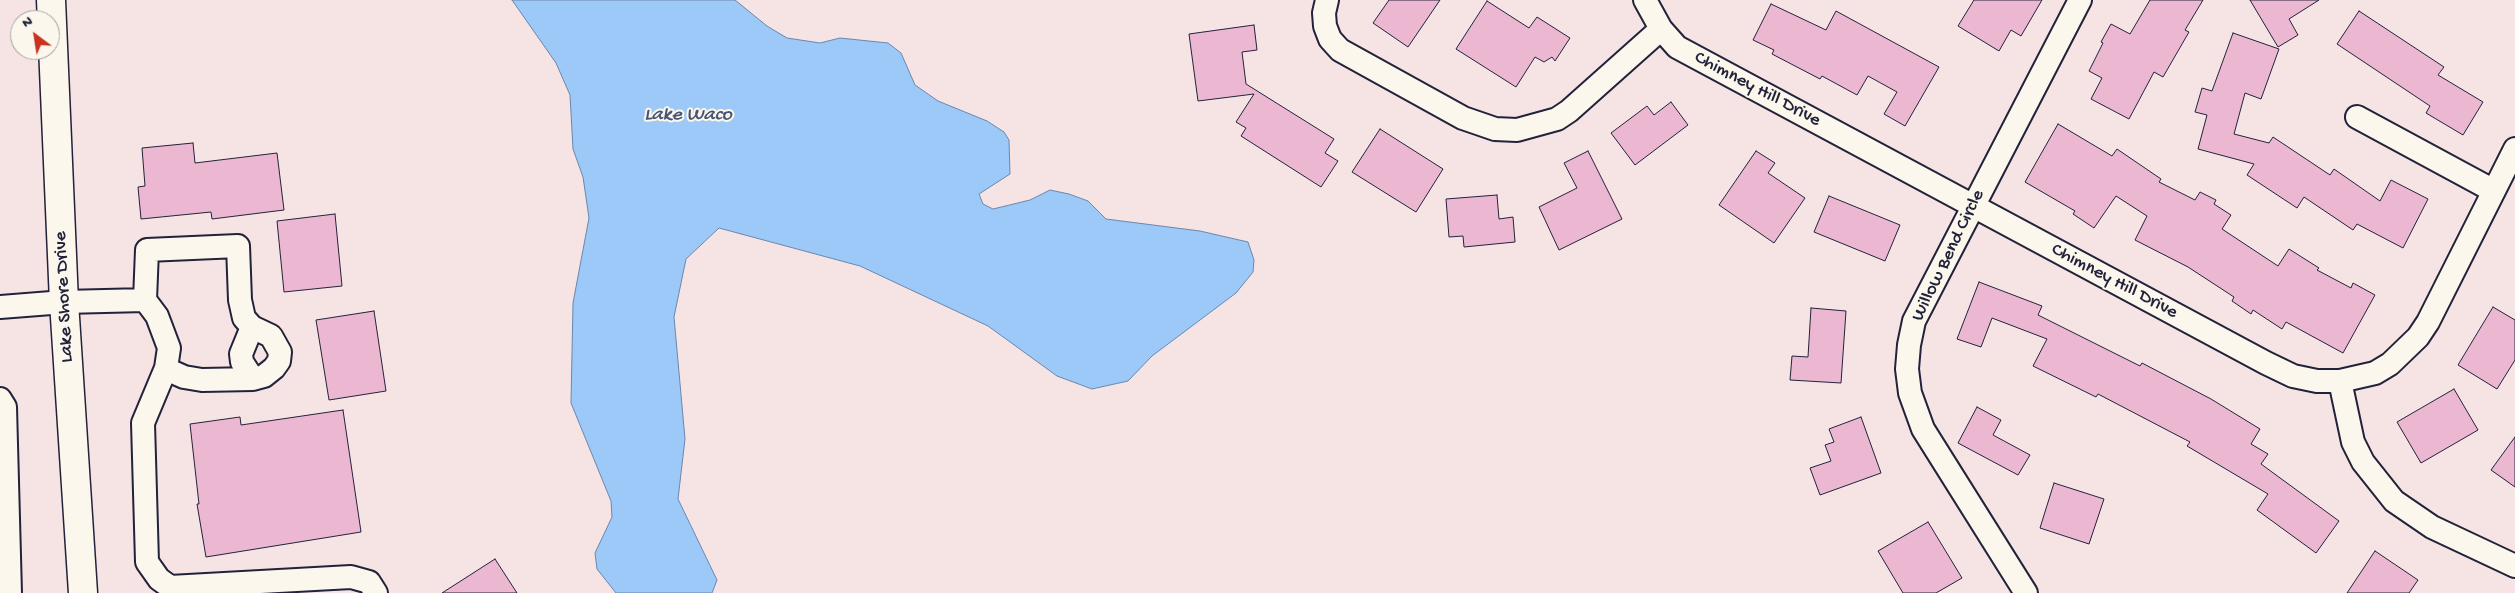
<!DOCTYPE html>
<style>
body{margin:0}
#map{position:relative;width:2515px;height:593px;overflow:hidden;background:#f6e4e4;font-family:"Gochi Hand",sans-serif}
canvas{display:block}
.north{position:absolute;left:10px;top:10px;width:50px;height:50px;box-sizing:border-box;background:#fbf7ec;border:1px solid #a4a2a5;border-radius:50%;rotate:329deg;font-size:14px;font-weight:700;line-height:20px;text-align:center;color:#22223b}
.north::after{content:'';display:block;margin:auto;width:18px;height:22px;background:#c8321e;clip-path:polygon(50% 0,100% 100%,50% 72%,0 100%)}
</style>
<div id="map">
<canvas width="2515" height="593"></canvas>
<div class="north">N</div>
</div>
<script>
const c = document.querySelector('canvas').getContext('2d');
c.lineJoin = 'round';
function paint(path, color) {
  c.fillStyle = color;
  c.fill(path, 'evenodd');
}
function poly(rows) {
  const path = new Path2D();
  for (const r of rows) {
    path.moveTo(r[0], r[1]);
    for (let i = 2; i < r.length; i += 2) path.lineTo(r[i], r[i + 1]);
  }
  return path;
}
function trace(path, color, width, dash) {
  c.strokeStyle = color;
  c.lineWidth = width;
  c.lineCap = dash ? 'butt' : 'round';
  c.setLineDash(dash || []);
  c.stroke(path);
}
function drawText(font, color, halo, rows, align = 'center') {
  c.font = font + ' "Gochi Hand",sans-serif';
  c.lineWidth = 4;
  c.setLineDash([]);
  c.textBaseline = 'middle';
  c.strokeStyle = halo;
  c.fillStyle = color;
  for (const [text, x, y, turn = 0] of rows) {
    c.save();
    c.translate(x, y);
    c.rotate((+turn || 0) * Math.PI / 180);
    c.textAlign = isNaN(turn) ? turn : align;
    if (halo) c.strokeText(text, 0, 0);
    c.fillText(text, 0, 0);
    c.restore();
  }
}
const water = poly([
 [512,0,735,0,767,26,787,38,820,43,840,38,888,43,901,53,915,85,938,101,987,121,1004,132,1009,140,1010,174,979,194,983,204,993,209,1030,200,1050,190,1069,194,1088,201,1106,219,1200,231,1248,242,1254,260,1253,272,1236,293,1152,356,1128,381,1092,389,1057,376,988,326,860,266,719,228,686,259,674,317,685,439,678,499,717,580,712,593,616,593,597,569,595,553,612,517,611,501,571,403,573,303,589,218,583,177,573,149,570,95,556,63,512,0]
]);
const building = poly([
 [1389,0,1440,0,1408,47,1373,23,1389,0],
 [1974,0,2042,0,2021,36,2011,30,1999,51,1958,26,1974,0],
 [2150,0,2203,0,2185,30,2189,32,2163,77,2154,72,2129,119,2091,99,2102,78,2089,71,2103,43,2101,42,2111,24,2130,34,2150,0],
 [2250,0,2319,0,2289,19,2298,35,2278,47,2250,0],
 [1487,1,1529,28,1537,17,1570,38,1555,61,1552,57,1544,62,1535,57,1516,87,1456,49,1487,1],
 [1771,4,1826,30,1836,11,1939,67,1905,126,1884,114,1897,92,1868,76,1857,95,1822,76,1820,79,1772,54,1774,50,1753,40,1771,4],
 [2359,11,2444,67,2438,75,2483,102,2463,135,2426,113,2430,106,2337,44,2359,11],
 [1254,25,1257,50,1242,52,1246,84,1334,139,1325,153,1338,161,1321,187,1241,136,1246,128,1236,122,1254,94,1198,101,1189,34,1254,25],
 [2233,33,2279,49,2261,99,2245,93,2234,134,2269,143,2273,137,2330,175,2334,169,2380,201,2391,180,2428,199,2403,248,2357,224,2353,230,2304,197,2297,208,2247,175,2254,164,2198,149,2207,115,2195,112,2202,88,2212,91,2233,33],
 [1671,102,1688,125,1635,165,1611,133,1647,106,1654,115,1671,102],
 [2058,124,2112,156,2117,149,2161,179,2159,182,2195,200,2200,192,2216,200,2214,204,2231,215,2222,229,2278,266,2289,249,2319,268,2317,270,2351,288,2353,283,2375,295,2343,353,2286,322,2282,329,2253,310,2251,314,2232,301,2234,297,2188,267,2135,240,2147,216,2116,196,2094,228,2073,214,2075,211,2025,182,2058,124],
 [1380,129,1443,169,1416,212,1352,172,1380,129],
 [193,143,195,163,277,153,284,210,212,219,211,212,141,219,138,187,145,186,142,148,193,143],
 [1588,151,1622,219,1559,250,1539,207,1577,188,1564,163,1588,151],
 [1756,151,1775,163,1768,173,1805,198,1774,243,1719,205,1756,151],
 [1497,195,1499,219,1513,217,1515,242,1464,247,1463,236,1449,237,1446,199,1497,195],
 [1829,196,1900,225,1885,261,1814,232,1829,196],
 [335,214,342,286,284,292,277,221,335,214],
 [1979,282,2042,306,2038,315,2140,366,2142,363,2211,399,2260,429,2251,444,2268,454,2261,464,2339,521,2316,553,2257,510,2268,494,2187,446,2190,442,2098,394,2096,397,2033,366,2047,339,1992,318,1981,347,1957,339,1979,282],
 [2493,307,2515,320,2515,360,2497,389,2458,365,2493,307],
 [1811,308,1846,311,1841,383,1790,380,1792,356,1808,357,1811,308],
 [374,311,386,391,329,400,316,320,374,311],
 [2454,389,2478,430,2421,463,2397,422,2454,389],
 [1977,407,2001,420,1993,435,2030,455,2018,475,1958,443,1977,407],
 [343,410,361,532,206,557,197,504,199,504,190,424,240,417,241,425,343,410],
 [1861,417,1881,473,1820,495,1810,468,1831,461,1825,445,1834,442,1829,429,1861,417],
 [2515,437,2515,487,2491,470,2515,437],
 [2054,483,2104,499,2089,544,2040,528,2054,483],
 [1928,522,1962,578,1936,593,1903,593,1878,551,1928,522],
 [2375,551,2418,580,2409,593,2347,593,2375,551],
 [495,559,517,593,442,593,495,559]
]);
const minor = poly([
 [1327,0,1324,13,1325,26,1330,39,1340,50,1463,118,1495,129,1517,130,1557,119,1569,111,1661,29],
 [1645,0,1661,29,1677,47,2266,363,2293,376,2317,381,2340,381,2375,373,2390,364,2418,337,2428,322,2515,149],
 [2357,117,2494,191],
 [145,300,147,250,238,246,240,300,244,318,252,327,271,336,280,352,279,361,274,368,264,376,253,379,202,380,184,377,166,369],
 [0,307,64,302,145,300,157,316,169,348,166,368,143,423,147,562,159,579,170,587,351,577,369,582,376,593],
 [252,327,241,354,242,362,253,379],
 [2340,381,2353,442,2363,462,2394,501,2432,527,2515,566],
 [0,399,5,407,10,593],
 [2026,593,1923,429,1910,393,1907,369,1909,345,1914,321,2080,0]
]);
const major = poly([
 [51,0,64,302,83,593]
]);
const streetNames = [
 ["Chimney Hill Drive",1757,90,28],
 ["Willow Bend Circle",1949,256,-64],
 ["Chimney Hill Drive",2114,282,28],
 ["Lake Shore Drive",65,297,-93]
];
const waterNames = [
 ["Lake Waco",688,116]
];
paint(water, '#9cc9f7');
trace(water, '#6b86ac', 1);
paint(building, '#ecb7d1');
trace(building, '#22223b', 1);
trace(minor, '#22223b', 26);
trace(major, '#22223b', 31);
trace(minor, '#fbf7ec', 22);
trace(major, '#fbf7ec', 28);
drawText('19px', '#22223b', '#fbf7ec', streetNames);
drawText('italic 20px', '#475473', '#fbf7ec', waterNames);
</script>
